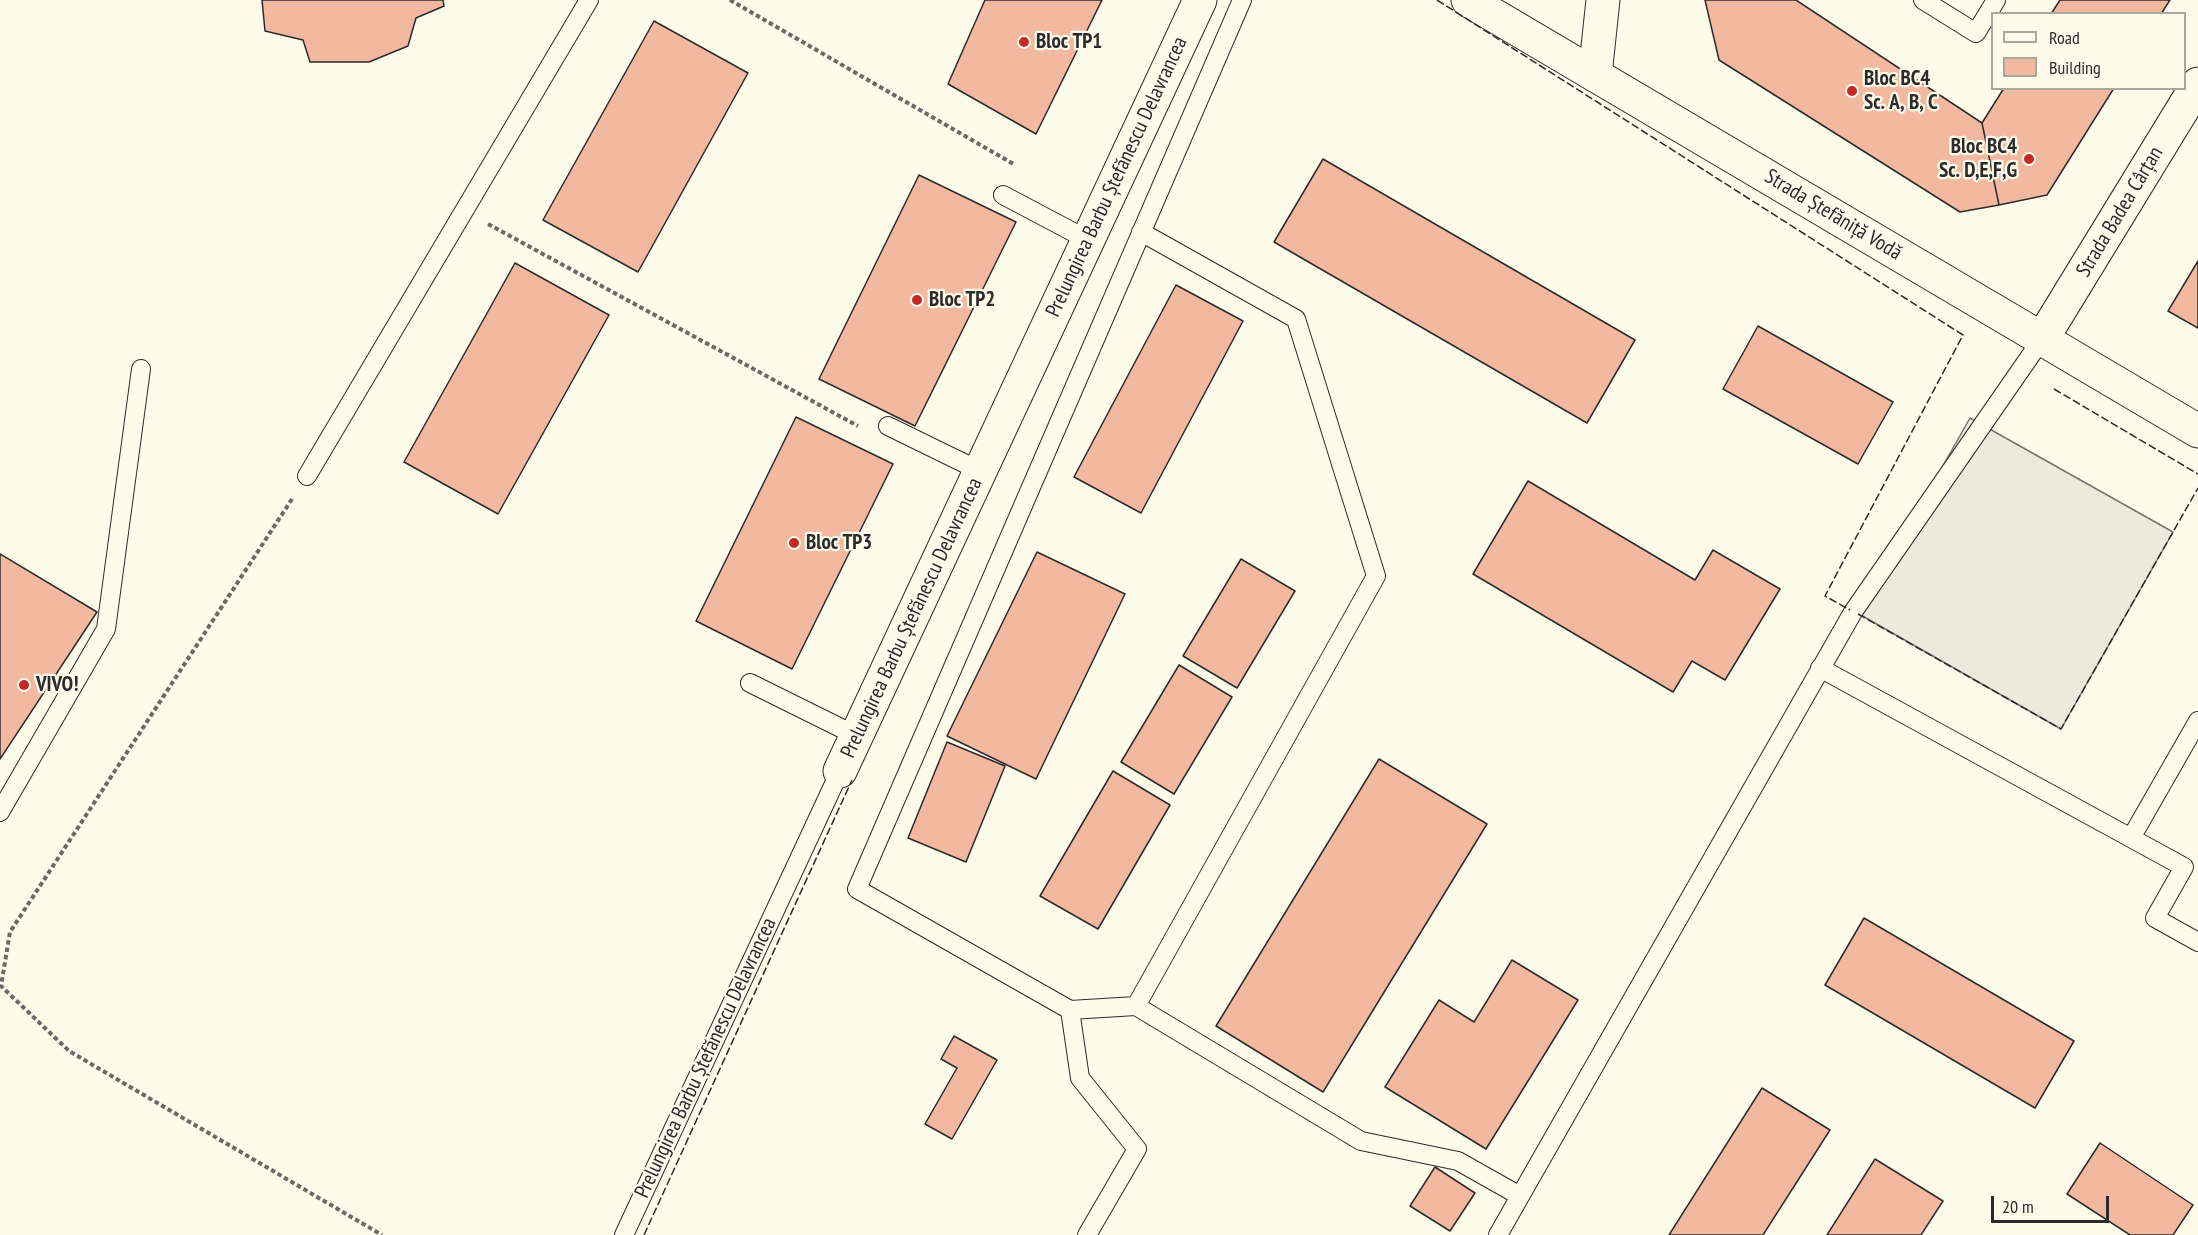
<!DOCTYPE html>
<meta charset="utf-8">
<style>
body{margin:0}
#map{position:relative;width:2198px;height:1235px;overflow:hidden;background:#fdfbea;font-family:"PT Sans Narrow",sans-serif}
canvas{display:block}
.legend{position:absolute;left:1991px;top:12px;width:195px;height:78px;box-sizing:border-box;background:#fdfbea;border:2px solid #a9a89e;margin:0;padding:8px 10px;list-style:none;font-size:18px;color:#2b2b2b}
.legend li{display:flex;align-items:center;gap:12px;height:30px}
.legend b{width:30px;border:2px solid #a9a89e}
.scale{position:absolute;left:1991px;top:1196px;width:118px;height:27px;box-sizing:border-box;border:3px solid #2b2b2b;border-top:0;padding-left:8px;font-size:18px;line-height:21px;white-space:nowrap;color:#2b2b2b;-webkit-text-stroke:4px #fdfbea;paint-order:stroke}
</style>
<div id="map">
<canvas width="2198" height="1235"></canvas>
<ul class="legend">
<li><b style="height:8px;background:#fdfbea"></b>Road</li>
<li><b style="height:16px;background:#f2b8a0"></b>Building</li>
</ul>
<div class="scale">20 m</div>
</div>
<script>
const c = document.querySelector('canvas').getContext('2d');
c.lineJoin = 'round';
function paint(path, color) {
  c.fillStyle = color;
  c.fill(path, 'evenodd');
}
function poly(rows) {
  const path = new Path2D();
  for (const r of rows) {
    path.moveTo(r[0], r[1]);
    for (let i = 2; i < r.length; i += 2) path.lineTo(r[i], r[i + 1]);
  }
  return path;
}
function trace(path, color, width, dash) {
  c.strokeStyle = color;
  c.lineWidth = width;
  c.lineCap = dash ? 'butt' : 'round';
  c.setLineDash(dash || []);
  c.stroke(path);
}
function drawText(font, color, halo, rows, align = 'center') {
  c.font = font + ' "PT Sans Narrow",sans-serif';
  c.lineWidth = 4.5;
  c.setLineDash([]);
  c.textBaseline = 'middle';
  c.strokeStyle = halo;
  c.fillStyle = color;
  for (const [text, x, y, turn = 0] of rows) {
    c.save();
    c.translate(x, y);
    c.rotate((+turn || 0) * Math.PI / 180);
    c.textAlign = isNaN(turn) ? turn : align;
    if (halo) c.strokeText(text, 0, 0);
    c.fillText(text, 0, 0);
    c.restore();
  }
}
const parking = poly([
 [1970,418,2173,532,2061,729,1859,614,1970,418]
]);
const building = poly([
 [262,0,443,0,444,6,416,18,408,46,369,62,310,62,303,40,265,31,262,0],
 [985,0,1102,0,1036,134,948,84,985,0],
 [1705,0,1796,0,1982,123,1999,205,1960,212,1719,60,1705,0],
 [2060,0,2170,0,2161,14,2051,14,2060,0],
 [654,21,748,73,638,272,543,220,654,21],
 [2004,88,2114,88,2047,195,1999,205,1982,123,2004,88],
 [1323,159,1635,340,1587,423,1274,242,1323,159],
 [919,175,1016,222,915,426,819,379,919,175],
 [2198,261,2198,328,2168,311,2198,261],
 [515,263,609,315,498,514,404,462,515,263],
 [1176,285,1243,321,1141,513,1074,477,1176,285],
 [1758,326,1893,402,1858,464,1723,389,1758,326],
 [796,417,893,464,792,669,696,621,796,417],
 [1528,481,1695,580,1713,550,1780,589,1725,680,1692,661,1673,692,1473,574,1528,481],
 [1037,552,1125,594,1036,779,947,736,1037,552],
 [0,554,97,612,0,759,0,554],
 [1241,559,1295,591,1237,688,1183,656,1241,559],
 [1179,665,1232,697,1174,794,1121,762,1179,665],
 [947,742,1005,766,966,862,908,838,947,742],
 [1379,759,1487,824,1323,1092,1216,1026,1379,759],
 [1113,771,1170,805,1098,929,1040,896,1113,771],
 [1864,918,2074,1041,2035,1108,1825,985,1864,918],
 [1512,960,1578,1000,1486,1149,1385,1087,1439,1000,1474,1022,1512,960],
 [954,1036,997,1060,952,1139,925,1124,957,1068,941,1059,954,1036],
 [1762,1088,1830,1130,1763,1235,1669,1235,1762,1088],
 [2100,1143,2193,1205,2173,1235,2130,1235,2067,1194,2100,1143],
 [1875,1159,1943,1201,1921,1235,1827,1235,1875,1159],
 [1435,1167,1475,1193,1450,1231,1410,1206,1435,1167]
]);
const path = poly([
 [730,0,1015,165],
 [488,224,858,426],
 [292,499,10,932,1,986,69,1051,382,1235]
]);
const service = poly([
 [1923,0,1976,33,1996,0],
 [1003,195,1088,240],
 [1141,232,1296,319,1376,576,1136,1006,1070,1010,857,889,1242,0],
 [888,426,980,471],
 [307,476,589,0],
 [1820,668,2184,867,2155,918,2198,942],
 [750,683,857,736],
 [0,812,106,629,141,369],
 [2131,838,2198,721],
 [1136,1006,1361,1141,1458,1161,1520,1196],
 [1070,1010,1080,1078,1137,1149,1087,1235],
 [624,1235,840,771],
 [1498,1235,1853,612,2042,339]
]);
const minor = poly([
 [1595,75,1603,0],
 [840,771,1200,0]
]);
const tertiary = poly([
 [1468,0,2198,431],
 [2042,339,2198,84]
]);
const fence = poly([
 [1437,0,1963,335,1825,596,1850,610],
 [2054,389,2198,474],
 [1858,614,2061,729,2198,488],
 [644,1235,852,780]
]);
const markers = [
 [1024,42,6,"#c62828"],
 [1852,91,6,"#c62828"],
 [2029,159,6,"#c62828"],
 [917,300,6,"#c62828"],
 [794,543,6,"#c62828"],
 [24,685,6,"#c62828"]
];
const poiNames = [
 ["Bloc TP1",1036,42],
 ["Bloc BC4",1864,79],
 ["Sc. A, B, C",1864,103],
 ["Bloc BC4",2017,147,"right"],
 ["Sc. D,E,F,G",2017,171,"right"],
 ["Bloc TP2",929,300],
 ["Bloc TP3",806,543],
 ["VIVO!",36,685]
];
const streetNames = [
 ["Prelungirea Barbu Ștefănescu Delavrancea",1117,177,-65],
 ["Strada Badea Cârțan",2120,212,-59],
 ["Strada Ștefăniță Vodă",1833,215,31],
 ["Prelungirea Barbu Ștefănescu Delavrancea",912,618,-65],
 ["Prelungirea Barbu Ștefănescu Delavrancea",706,1058,-65]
];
paint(parking, '#eceadb');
trace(parking, '#74746e', 1.5);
paint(building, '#f2b8a0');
trace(building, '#2b2b2b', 1.5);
trace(service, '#2b2b2b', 20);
trace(minor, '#2b2b2b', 35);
trace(tertiary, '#2b2b2b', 35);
trace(path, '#6a6964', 4, [4.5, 3]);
trace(service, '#fdfbea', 18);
trace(minor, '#fdfbea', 33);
trace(tertiary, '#fdfbea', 33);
trace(fence, '#2b2b2b', 1.5, [8, 3]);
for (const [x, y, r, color] of markers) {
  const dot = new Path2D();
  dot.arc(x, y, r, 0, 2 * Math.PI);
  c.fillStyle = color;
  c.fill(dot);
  trace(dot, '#fdfbea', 2);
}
drawText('bold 21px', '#2b2b2b', '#fdfbea', poiNames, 'left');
drawText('21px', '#2b2b2b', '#fdfbea', streetNames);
</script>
